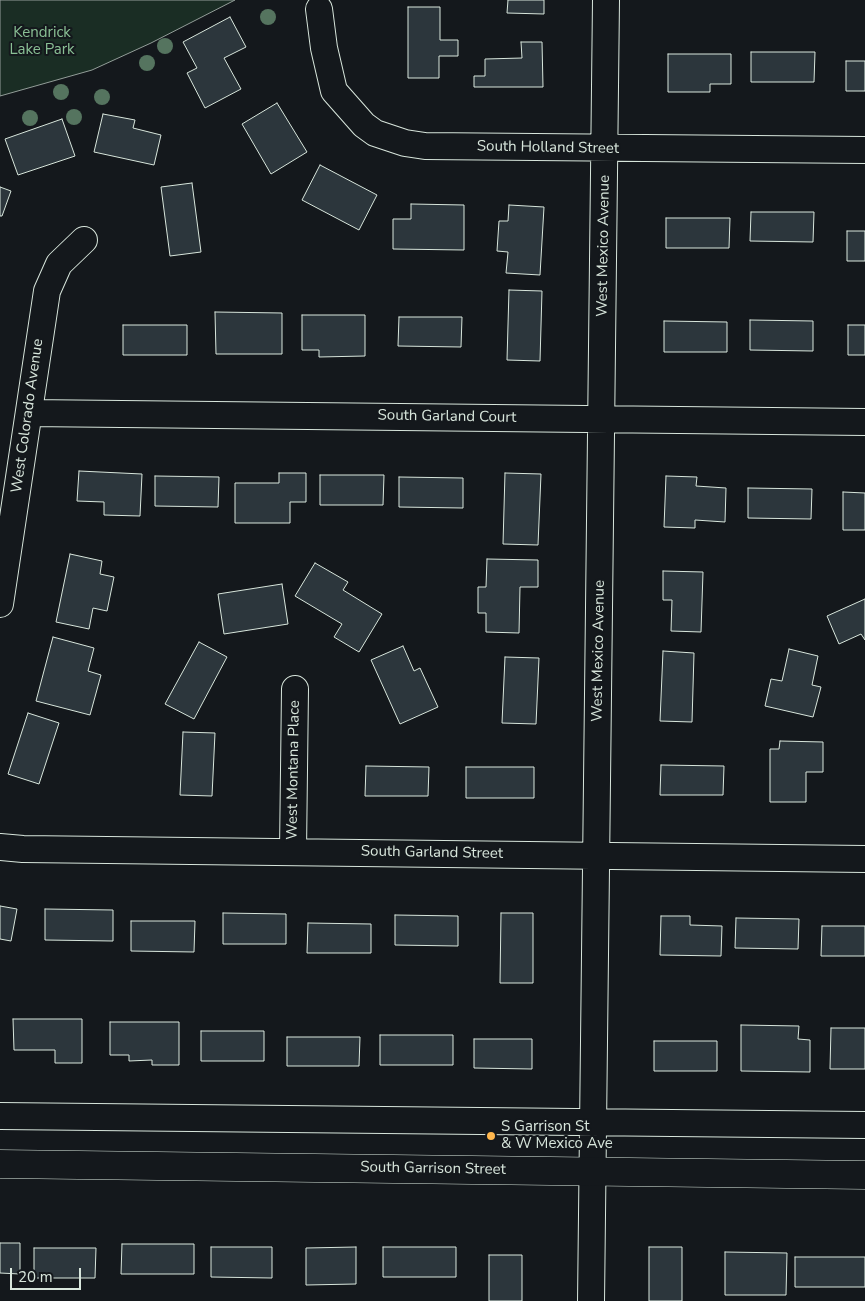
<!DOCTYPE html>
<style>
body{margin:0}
#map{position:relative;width:865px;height:1301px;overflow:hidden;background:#14181c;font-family:"Nunito Sans",sans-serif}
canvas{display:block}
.scale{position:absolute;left:10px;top:1268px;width:71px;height:22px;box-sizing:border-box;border:2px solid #d8e6dc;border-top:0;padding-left:6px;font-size:15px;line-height:18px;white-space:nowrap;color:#d8e6dc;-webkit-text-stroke:4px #14181c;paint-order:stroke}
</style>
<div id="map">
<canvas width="865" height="1301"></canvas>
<div class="scale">20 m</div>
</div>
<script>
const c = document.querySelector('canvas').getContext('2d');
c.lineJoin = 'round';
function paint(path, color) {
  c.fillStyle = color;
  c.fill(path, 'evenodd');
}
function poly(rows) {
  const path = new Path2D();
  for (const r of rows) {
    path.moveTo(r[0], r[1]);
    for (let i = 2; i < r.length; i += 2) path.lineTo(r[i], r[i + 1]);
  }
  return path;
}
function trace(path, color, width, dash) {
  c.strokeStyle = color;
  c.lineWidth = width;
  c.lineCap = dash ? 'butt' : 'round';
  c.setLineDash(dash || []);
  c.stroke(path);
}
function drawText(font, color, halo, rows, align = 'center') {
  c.font = font + ' "Nunito Sans",sans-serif';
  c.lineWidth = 4;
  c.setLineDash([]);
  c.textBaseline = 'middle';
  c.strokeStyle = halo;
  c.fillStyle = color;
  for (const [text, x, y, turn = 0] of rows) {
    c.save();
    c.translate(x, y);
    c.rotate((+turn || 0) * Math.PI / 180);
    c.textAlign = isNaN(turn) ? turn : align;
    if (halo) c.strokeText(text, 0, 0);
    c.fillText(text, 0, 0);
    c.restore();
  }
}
const green = poly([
 [0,0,235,0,151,43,92,70,0,96,0,0]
]);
const building = poly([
 [508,0,544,0,544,14,507,13,508,0],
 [408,7,440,7,440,40,458,40,458,56,439,56,439,78,408,78,408,7],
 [230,17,246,47,224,58,241,89,205,108,187,73,197,68,183,42,230,17],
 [521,42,542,42,543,87,474,87,474,76,485,76,485,59,522,58,521,42],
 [751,52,815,52,814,82,751,82,751,52],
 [668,54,731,54,731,84,710,84,710,92,668,92,668,54],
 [846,61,865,61,865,91,846,91,846,61],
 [277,103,307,152,271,174,242,124,277,103],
 [103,114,135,120,133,128,161,135,154,165,94,152,103,114],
 [62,119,75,156,18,175,5,139,62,119],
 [320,165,377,195,359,230,302,200,320,165],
 [192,183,201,252,170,256,161,187,192,183],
 [0,187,11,191,2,216,0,216,0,187],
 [411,204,464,205,464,250,393,249,393,219,411,219,411,204],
 [509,205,544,207,540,275,506,273,508,252,497,251,499,221,508,221,509,205],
 [751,212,814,212,813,242,750,241,751,212],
 [666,218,730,218,729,248,666,248,666,218],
 [847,231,865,231,865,261,847,261,847,231],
 [509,290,542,291,540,361,507,360,509,290],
 [215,312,282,313,282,354,216,354,215,312],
 [302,315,365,315,365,356,319,357,319,350,302,350,302,315],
 [399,317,462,317,461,347,398,346,399,317],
 [750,320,813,321,813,351,750,350,750,320],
 [664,321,727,322,727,352,664,352,664,321],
 [123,325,187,325,187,355,123,355,123,325],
 [848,325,865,325,865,355,848,355,848,325],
 [79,471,142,474,140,516,104,515,104,502,77,501,79,471],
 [279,473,306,473,306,502,290,502,290,523,235,523,235,483,279,483,279,473],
 [505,473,541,474,538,545,503,544,505,473],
 [320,475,384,475,383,505,320,505,320,475],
 [155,476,219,477,218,507,155,506,155,476],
 [666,476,697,477,696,486,726,488,725,522,695,520,695,528,664,527,666,476],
 [399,477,463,478,463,508,399,507,399,477],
 [748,488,812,489,811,519,748,518,748,488],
 [843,492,865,493,865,530,843,530,843,492],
 [70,554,102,561,100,574,114,577,107,611,93,608,89,629,56,622,70,554],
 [487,559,538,560,538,587,520,587,519,633,486,632,486,613,478,613,478,587,486,587,487,559],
 [315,563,348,582,343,590,382,614,359,652,334,637,342,624,295,596,315,563],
 [663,571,703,572,701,632,671,631,672,600,663,600,663,571],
 [282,584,288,624,224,634,218,594,282,584],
 [865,599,865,640,861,634,839,644,827,616,865,599],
 [53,637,94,648,88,671,101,675,90,715,36,701,53,637],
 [199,642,227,657,194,719,165,704,199,642],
 [403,646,414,671,420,668,438,707,400,724,371,660,403,646],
 [789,649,818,656,812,685,821,687,813,717,765,706,771,679,782,681,789,649],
 [663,651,694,653,692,722,660,721,663,651],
 [505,657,539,658,536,724,502,723,505,657],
 [28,713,59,723,39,784,8,774,28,713],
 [183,732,215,733,212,796,180,795,183,732],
 [780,741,823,742,823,772,806,772,806,802,770,802,770,749,779,749,780,741],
 [661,765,724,766,723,795,660,795,661,765],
 [366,766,429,767,428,796,365,796,366,766],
 [466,767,534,767,534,798,466,798,466,767],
 [0,906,17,909,11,941,0,939,0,906],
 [45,909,113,910,113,941,45,940,45,909],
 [223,913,286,914,286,944,223,944,223,913],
 [501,913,533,913,533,983,500,983,501,913],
 [395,915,458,916,458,946,395,945,395,915],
 [661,916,690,916,690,925,722,926,721,956,660,955,661,916],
 [736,918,799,919,798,949,735,948,736,918],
 [131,921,195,921,194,952,131,951,131,921],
 [308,923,371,924,371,953,307,953,308,923],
 [822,926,865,926,865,956,821,956,822,926],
 [13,1019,82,1019,82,1063,55,1063,55,1050,14,1050,13,1019],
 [110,1022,179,1022,179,1065,152,1065,152,1060,129,1061,129,1055,110,1055,110,1022],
 [741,1025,799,1026,798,1039,810,1040,810,1072,741,1071,741,1025],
 [831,1028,865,1028,865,1069,830,1069,831,1028],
 [201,1031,264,1031,264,1061,201,1061,201,1031],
 [380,1035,453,1035,453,1065,380,1065,380,1035],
 [287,1037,360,1037,359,1066,287,1066,287,1037],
 [474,1039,532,1039,532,1069,474,1068,474,1039],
 [654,1041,717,1041,717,1071,654,1071,654,1041],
 [0,1243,20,1243,20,1274,0,1273,0,1243],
 [122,1244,194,1244,194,1274,121,1274,122,1244],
 [211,1247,272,1247,272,1278,211,1277,211,1247],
 [356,1247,356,1284,306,1285,306,1248,356,1247],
 [383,1247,456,1247,456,1277,383,1277,383,1247],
 [649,1247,682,1247,682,1301,649,1301,649,1247],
 [34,1248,96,1248,95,1278,34,1278,34,1248],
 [725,1252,787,1253,786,1295,725,1295,725,1252],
 [489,1255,522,1255,522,1301,489,1301,489,1255],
 [795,1257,865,1257,865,1287,795,1287,795,1257]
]);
const minor = poly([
 [319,9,324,48,334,91,364,125,375,133,405,143,425,146,865,150],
 [29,413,865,422],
 [0,604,47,291,59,264,84,240],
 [0,847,23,849,865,859],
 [293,851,295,689],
 [0,1116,865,1125],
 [591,1301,606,0]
]);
const major = poly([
 [0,1164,865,1175]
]);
const trees = [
 [268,17],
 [165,46],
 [147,63],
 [61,92],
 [102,97],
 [74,117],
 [30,118]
];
const markers = [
 [491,1136,5,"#ffb74d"]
];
const parkNames = [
 ["Kendrick",42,33],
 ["Lake Park",42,50]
];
const streetNames = [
 ["South Holland Street",548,148,1],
 ["West Mexico Avenue",604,246,-89],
 ["West Colorado Avenue",28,416,-82],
 ["South Garland Court",447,417,1],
 ["West Mexico Avenue",599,651,-89],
 ["West Montana Place",294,770,-89],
 ["South Garland Street",432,853,1],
 ["South Garrison Street",433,1169,1]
];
const poiNames = [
 ["S Garrison St",501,1127],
 ["& W Mexico Ave",501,1144]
];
paint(green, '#1a2d24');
trace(green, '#939e99', 1);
paint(building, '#2c363c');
trace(building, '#d8e6dc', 1);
trace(minor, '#d8e6dc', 28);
trace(major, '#d8e6dc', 29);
trace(minor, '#14181c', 26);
trace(major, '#14181c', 28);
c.fillStyle = '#55745f';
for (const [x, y] of trees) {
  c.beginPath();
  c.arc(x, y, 8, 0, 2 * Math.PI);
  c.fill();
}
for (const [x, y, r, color] of markers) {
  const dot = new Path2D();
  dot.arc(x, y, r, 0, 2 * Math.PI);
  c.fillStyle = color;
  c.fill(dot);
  trace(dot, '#14181c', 2);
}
drawText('15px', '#8ac095', '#14181c', parkNames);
drawText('15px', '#d8e6dc', '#14181c', streetNames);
drawText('15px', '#d8e6dc', '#14181c', poiNames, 'left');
</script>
